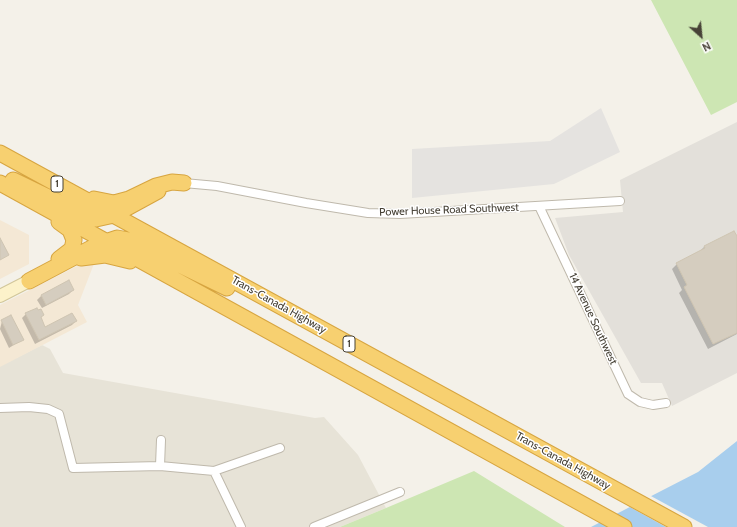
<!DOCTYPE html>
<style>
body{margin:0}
#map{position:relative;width:737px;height:527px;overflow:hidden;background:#f4f1e9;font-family:Cabin,sans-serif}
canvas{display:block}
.north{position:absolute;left:681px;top:16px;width:40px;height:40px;-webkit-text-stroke:3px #fff;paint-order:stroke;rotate:153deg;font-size:11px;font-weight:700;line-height:16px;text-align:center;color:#474237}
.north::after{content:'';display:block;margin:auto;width:14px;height:18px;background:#474237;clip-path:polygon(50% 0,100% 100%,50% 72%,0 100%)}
</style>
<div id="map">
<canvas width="737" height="527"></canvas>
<div class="north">N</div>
</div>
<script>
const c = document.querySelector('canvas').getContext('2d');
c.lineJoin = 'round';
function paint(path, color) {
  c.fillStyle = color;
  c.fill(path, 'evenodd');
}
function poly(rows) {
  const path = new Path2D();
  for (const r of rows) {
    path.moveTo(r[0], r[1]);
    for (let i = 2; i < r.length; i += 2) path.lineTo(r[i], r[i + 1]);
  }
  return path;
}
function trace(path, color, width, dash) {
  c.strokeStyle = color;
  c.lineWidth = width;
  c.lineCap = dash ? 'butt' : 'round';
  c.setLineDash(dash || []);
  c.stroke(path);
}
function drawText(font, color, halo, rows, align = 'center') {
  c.font = font + ' Cabin,sans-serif';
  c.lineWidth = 3;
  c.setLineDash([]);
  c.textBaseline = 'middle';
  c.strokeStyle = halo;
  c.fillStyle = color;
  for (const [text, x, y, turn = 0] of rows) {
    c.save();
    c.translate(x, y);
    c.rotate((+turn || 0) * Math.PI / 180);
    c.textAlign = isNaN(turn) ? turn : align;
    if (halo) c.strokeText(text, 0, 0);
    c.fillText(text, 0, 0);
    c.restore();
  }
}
const residential = poly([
 [42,345,50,349,63,373,315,418,324,417,358,455,386,508,340,527,0,527,0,366]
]);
const commercial = poly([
 [0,220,29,235,29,264,0,279],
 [97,256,78,305,87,322,0,367,0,305]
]);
const industrial = poly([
 [737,122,737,373,672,406,662,383,641,383,569,255,555,218,623,212,620,180]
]);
const green = poly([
 [651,0,737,0,737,102,711,115],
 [474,471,565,527,340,527,386,508]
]);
const parking = poly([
 [601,108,620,152,554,184,412,198,412,149,550,141]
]);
const water = poly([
 [737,441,737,527,591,527,698,472]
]);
const pier = poly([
 [649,495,708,527,666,527,628,506]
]);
const shadow = poly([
 [734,232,737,238,737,334,708,349,679,293,682,290,672,269,677,264,699,252,704,247],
 [69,282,73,290,69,294,42,308,37,300,41,296],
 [26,314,40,317,44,328,76,321,72,325,35,344,22,318],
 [2,321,23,339,9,348,0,329]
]);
const building = poly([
 [734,231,737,236,737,333,713,344,684,287,687,285,676,263,705,248,704,246,734,231],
 [0,238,9,255,0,260,0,238],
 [69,280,74,290,46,305,41,295,69,280],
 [37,308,38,310,41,309,44,315,41,317,45,327,72,313,77,321,39,340,25,313,37,308],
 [11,315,24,340,13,345,1,320,11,315]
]);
const street = poly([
 [184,183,217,186,306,203,368,213,400,214,620,201],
 [539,206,628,394,640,402,653,405,666,403],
 [0,408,29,407,48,409,59,414,73,468,160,466,214,471,280,448],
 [160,466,161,440],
 [214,471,241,527],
 [314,527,400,492]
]);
const secondary = poly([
 [0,296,29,281]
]);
const highway = poly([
 [0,153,684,527],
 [13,180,81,213,96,219,114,215,158,191],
 [0,183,624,527],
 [94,199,114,203,129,199,156,186,172,182,184,183],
 [81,258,105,255,130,261],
 [59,259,72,249,74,240,70,230,59,222],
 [29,281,99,244,117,238,128,240,227,288]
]);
const shields = [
 [57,184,12],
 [349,344,12]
];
const shieldNames = [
 ["1",57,184],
 ["1",349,344]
];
const streetNames = [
 ["Power House Road Southwest",449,210,-2],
 ["Trans-Canada Highway",279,305,29],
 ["14 Avenue Southwest",593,319,65],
 ["Trans-Canada Highway",563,461,29]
];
paint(residential, '#e7e3d7');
paint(commercial, '#f4e8d5');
paint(industrial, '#e3e0da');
paint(green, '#cde6b3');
paint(parking, '#e5e3e0');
paint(water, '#a8ceed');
paint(pier, '#f4f1e9');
paint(shadow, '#0003');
paint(building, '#d5cdbf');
trace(building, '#cfc5b2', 1);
trace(street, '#bfb9ac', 10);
trace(secondary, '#d1c69a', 14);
trace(highway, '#d7a540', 17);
trace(street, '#fff', 8);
trace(secondary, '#fcf2ca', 12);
trace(highway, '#f7d070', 15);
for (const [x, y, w] of shields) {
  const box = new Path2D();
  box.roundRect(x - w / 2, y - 8, w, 16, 3);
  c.fillStyle = '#fff';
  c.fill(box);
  trace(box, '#474237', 1);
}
drawText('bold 10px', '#474237', null, shieldNames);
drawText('11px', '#474237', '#fff', streetNames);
</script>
